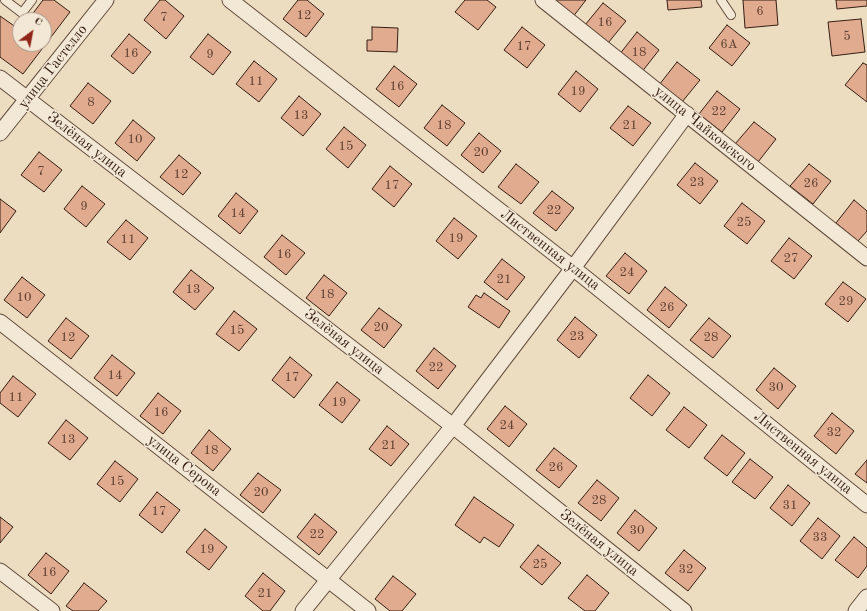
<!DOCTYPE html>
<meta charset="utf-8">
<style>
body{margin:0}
#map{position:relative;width:867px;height:611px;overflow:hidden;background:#ecdcc0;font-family:"Old Standard TT",serif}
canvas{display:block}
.north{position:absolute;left:12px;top:12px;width:40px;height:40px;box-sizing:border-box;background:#f3e8d6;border:1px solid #a79788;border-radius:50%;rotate:32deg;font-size:11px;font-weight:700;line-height:16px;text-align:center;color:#351e12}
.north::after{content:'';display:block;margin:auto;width:14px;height:18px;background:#8f2418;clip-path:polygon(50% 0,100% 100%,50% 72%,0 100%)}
</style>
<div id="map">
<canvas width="867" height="611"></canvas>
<div class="north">С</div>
</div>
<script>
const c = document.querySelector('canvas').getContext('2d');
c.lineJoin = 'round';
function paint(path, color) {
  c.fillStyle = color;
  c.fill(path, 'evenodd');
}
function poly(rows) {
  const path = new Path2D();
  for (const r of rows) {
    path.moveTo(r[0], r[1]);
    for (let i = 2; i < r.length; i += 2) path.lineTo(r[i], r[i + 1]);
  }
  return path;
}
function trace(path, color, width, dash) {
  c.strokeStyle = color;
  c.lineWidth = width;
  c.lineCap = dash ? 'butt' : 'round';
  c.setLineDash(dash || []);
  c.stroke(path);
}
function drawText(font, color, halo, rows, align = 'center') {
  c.font = font + ' "Old Standard TT",serif';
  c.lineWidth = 3;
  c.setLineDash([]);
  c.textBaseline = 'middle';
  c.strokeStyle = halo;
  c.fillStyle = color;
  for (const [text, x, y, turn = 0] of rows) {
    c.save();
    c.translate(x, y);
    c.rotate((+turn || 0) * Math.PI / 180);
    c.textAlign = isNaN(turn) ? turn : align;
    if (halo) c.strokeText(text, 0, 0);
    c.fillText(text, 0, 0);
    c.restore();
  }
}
const building = poly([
 [43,0,54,0,70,12,23,74,0,57,0,16,20,30,20,44,44,44,44,20,28,20,43,0],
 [160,0,165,0,184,16,166,39,144,20,160,0],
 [298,0,307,0,324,14,306,37,283,19,298,0],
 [465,0,487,0,496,7,478,30,455,12,465,0],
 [550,0,586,0,572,18,550,0],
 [667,0,701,0,702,7,668,10,667,0],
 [743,0,776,0,778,25,745,28,743,0],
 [836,0,867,0,867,6,837,9,836,0],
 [603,3,626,21,608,43,585,25,603,3],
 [861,19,865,52,832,56,828,22,861,19],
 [727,25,750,43,732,66,709,48,727,25],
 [372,27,398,28,397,52,367,51,367,40,372,40,372,27],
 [522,27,545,45,527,68,504,50,522,27],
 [637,32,659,50,641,73,619,55,637,32],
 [129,34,151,52,133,74,111,56,129,34],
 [208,34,231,52,213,75,190,57,208,34],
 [254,61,277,79,259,102,236,84,254,61],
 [677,62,700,80,682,102,659,85,677,62],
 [863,63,867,65,867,102,845,85,863,63],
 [394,66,417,84,399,107,376,89,394,66],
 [576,71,598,89,580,112,558,94,576,71],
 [88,83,111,101,93,124,70,106,88,83],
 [717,91,740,109,722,132,699,114,717,91],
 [299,96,321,114,303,136,281,118,299,96],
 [442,105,465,123,447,146,424,128,442,105],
 [628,106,651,123,633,146,610,128,628,106],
 [133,120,155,138,137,161,115,143,133,120],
 [754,122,776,139,758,162,735,144,754,122],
 [344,127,366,145,348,168,326,149,344,127],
 [479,133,501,151,483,173,461,155,479,133],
 [39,152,62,170,44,192,21,175,39,152],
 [179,155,201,173,183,195,160,177,179,155],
 [695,163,718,181,700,204,677,185,695,163],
 [516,164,539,182,521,204,498,187,516,164],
 [809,164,831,181,813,204,790,186,809,164],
 [390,166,412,184,394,207,372,189,390,166],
 [82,186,105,204,86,227,64,209,82,186],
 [552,191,574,208,556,231,533,213,552,191],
 [236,193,258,211,240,234,218,216,236,193],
 [0,199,16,211,0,233,0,199],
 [854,200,867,211,867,231,858,241,836,223,854,200],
 [742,203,765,221,747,244,724,226,742,203],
 [454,218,477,236,458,259,436,241,454,218],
 [126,220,148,238,130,260,107,242,126,220],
 [282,235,305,253,286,275,264,257,282,235],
 [789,238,812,256,794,279,771,261,789,238],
 [625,253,647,271,629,294,606,276,625,253],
 [502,259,525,277,507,300,484,282,502,259],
 [191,270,214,288,195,310,173,292,191,270],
 [324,275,347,293,329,316,306,298,324,275],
 [22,277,45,295,27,318,4,300,22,277],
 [843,282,866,299,848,322,825,304,843,282],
 [665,287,687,305,669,328,647,310,665,287],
 [484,293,510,311,499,328,468,307,476,295,481,298,484,293],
 [379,308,402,325,384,348,361,330,379,308],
 [234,311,257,329,239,351,216,334,234,311],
 [575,317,597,335,579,358,557,340,575,317],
 [66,318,89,336,71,359,48,341,66,318],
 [709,318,731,336,713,358,690,340,709,318],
 [434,348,456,366,438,389,416,371,434,348],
 [112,355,135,373,117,396,94,378,112,355],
 [290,357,312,375,294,398,272,380,290,357],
 [774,368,796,386,778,409,756,390,774,368],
 [648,375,670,393,652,416,630,398,648,375],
 [13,376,36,394,18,417,0,403,0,393,13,376],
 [337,382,360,400,342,423,319,405,337,382],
 [158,393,181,411,163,434,140,416,158,393],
 [505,406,527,424,509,447,487,429,505,406],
 [684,407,707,425,689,448,666,430,684,407],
 [832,413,854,431,836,454,814,436,832,413],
 [66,420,88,438,70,460,48,443,66,420],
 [387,426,409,444,391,466,369,449,387,426],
 [209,430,231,449,213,471,191,453,209,430],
 [722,435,745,453,727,476,704,458,722,435],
 [554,448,577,466,559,488,536,470,554,448],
 [750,459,773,477,755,499,732,482,750,459],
 [867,460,867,483,855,474,867,460],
 [115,461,138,479,120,502,97,484,115,461],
 [258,473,281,490,263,513,240,495,258,473],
 [597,480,619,498,601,521,578,503,597,480],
 [788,485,810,503,792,526,770,508,788,485],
 [157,492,180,510,162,533,139,515,157,492],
 [474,497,514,525,499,547,484,537,480,543,455,525,474,497],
 [635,510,657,528,639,551,617,533,635,510],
 [315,514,337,532,319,555,297,537,315,514],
 [0,517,13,527,0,543,0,517],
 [818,518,840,536,822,559,800,541,818,518],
 [205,529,227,547,209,570,186,552,205,529],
 [854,537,867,548,867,566,858,578,835,560,854,537],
 [538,545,561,563,542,585,520,567,538,545],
 [684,550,706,568,688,591,665,573,684,550],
 [46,553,69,571,51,594,28,575,46,553],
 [263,573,285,591,270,611,263,611,245,596,263,573],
 [587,575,609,593,595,611,585,611,568,598,587,575],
 [393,576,416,594,402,611,390,611,375,599,393,576],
 [84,583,107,601,98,611,73,611,66,606,84,583]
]);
const service = poly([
 [5,0,22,13,32,0],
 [721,0,731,15]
]);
const minor = poly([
 [230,0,573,268,867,505],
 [543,0,867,258],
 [0,78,453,426,684,611],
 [0,133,106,0],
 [0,322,368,611],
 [0,571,52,611],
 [303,611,453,426,573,268,687,114],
 [856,611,867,597]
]);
const numberNames = [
 ["6",760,12],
 ["12",304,16],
 ["7",164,18],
 ["16",605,23],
 ["5",847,37],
 ["6А",729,45],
 ["17",524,47],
 ["18",639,53],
 ["16",131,54],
 ["9",210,55],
 ["11",256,82],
 ["16",397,87],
 ["19",578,92],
 ["8",91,103],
 ["22",719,112],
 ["13",301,116],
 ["18",444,126],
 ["21",630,126],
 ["10",135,140],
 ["15",346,147],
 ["20",481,153],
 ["7",41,172],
 ["12",181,175],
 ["23",697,183],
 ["26",811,184],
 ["17",392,186],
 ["9",84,207],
 ["22",554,211],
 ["14",238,214],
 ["25",744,223],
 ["19",456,239],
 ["11",128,240],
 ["16",284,255],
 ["27",791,259],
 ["24",627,273],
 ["21",504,280],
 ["13",193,290],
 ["18",327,295],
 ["10",24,298],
 ["29",846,302],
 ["26",667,308],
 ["20",381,328],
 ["15",237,331],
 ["23",577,337],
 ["12",68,338],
 ["28",711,338],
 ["22",436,368],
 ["14",115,376],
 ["17",292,378],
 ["30",776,388],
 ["11",16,398],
 ["19",339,403],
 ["16",161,413],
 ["24",507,426],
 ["32",834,433],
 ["13",68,440],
 ["21",389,446],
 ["18",211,451],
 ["26",556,468],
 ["15",117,482],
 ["20",261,493],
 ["28",599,501],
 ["31",790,506],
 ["17",159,512],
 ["30",637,531],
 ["22",317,535],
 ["33",820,538],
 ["19",207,550],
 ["25",540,565],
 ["32",686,570],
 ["16",49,573],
 ["21",265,594]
];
const streetNames = [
 ["улица Гастелло",53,67,-52],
 ["улица Чайковского",705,129,39],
 ["Зелёная улица",87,145,38],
 ["Лиственная улица",550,250,38],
 ["Зелёная улица",344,342,38],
 ["Лиственная улица",803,453,39],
 ["улица Серова",184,466,38],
 ["Зелёная улица",599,543,39]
];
paint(building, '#e1ab8f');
trace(building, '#351e12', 1);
trace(service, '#634e3e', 10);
trace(minor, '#634e3e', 17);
trace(service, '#f3e8d6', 8);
trace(minor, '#f3e8d6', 15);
drawText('13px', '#604131', null, numberNames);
drawText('15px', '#351e12', '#f3e8d6', streetNames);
</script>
